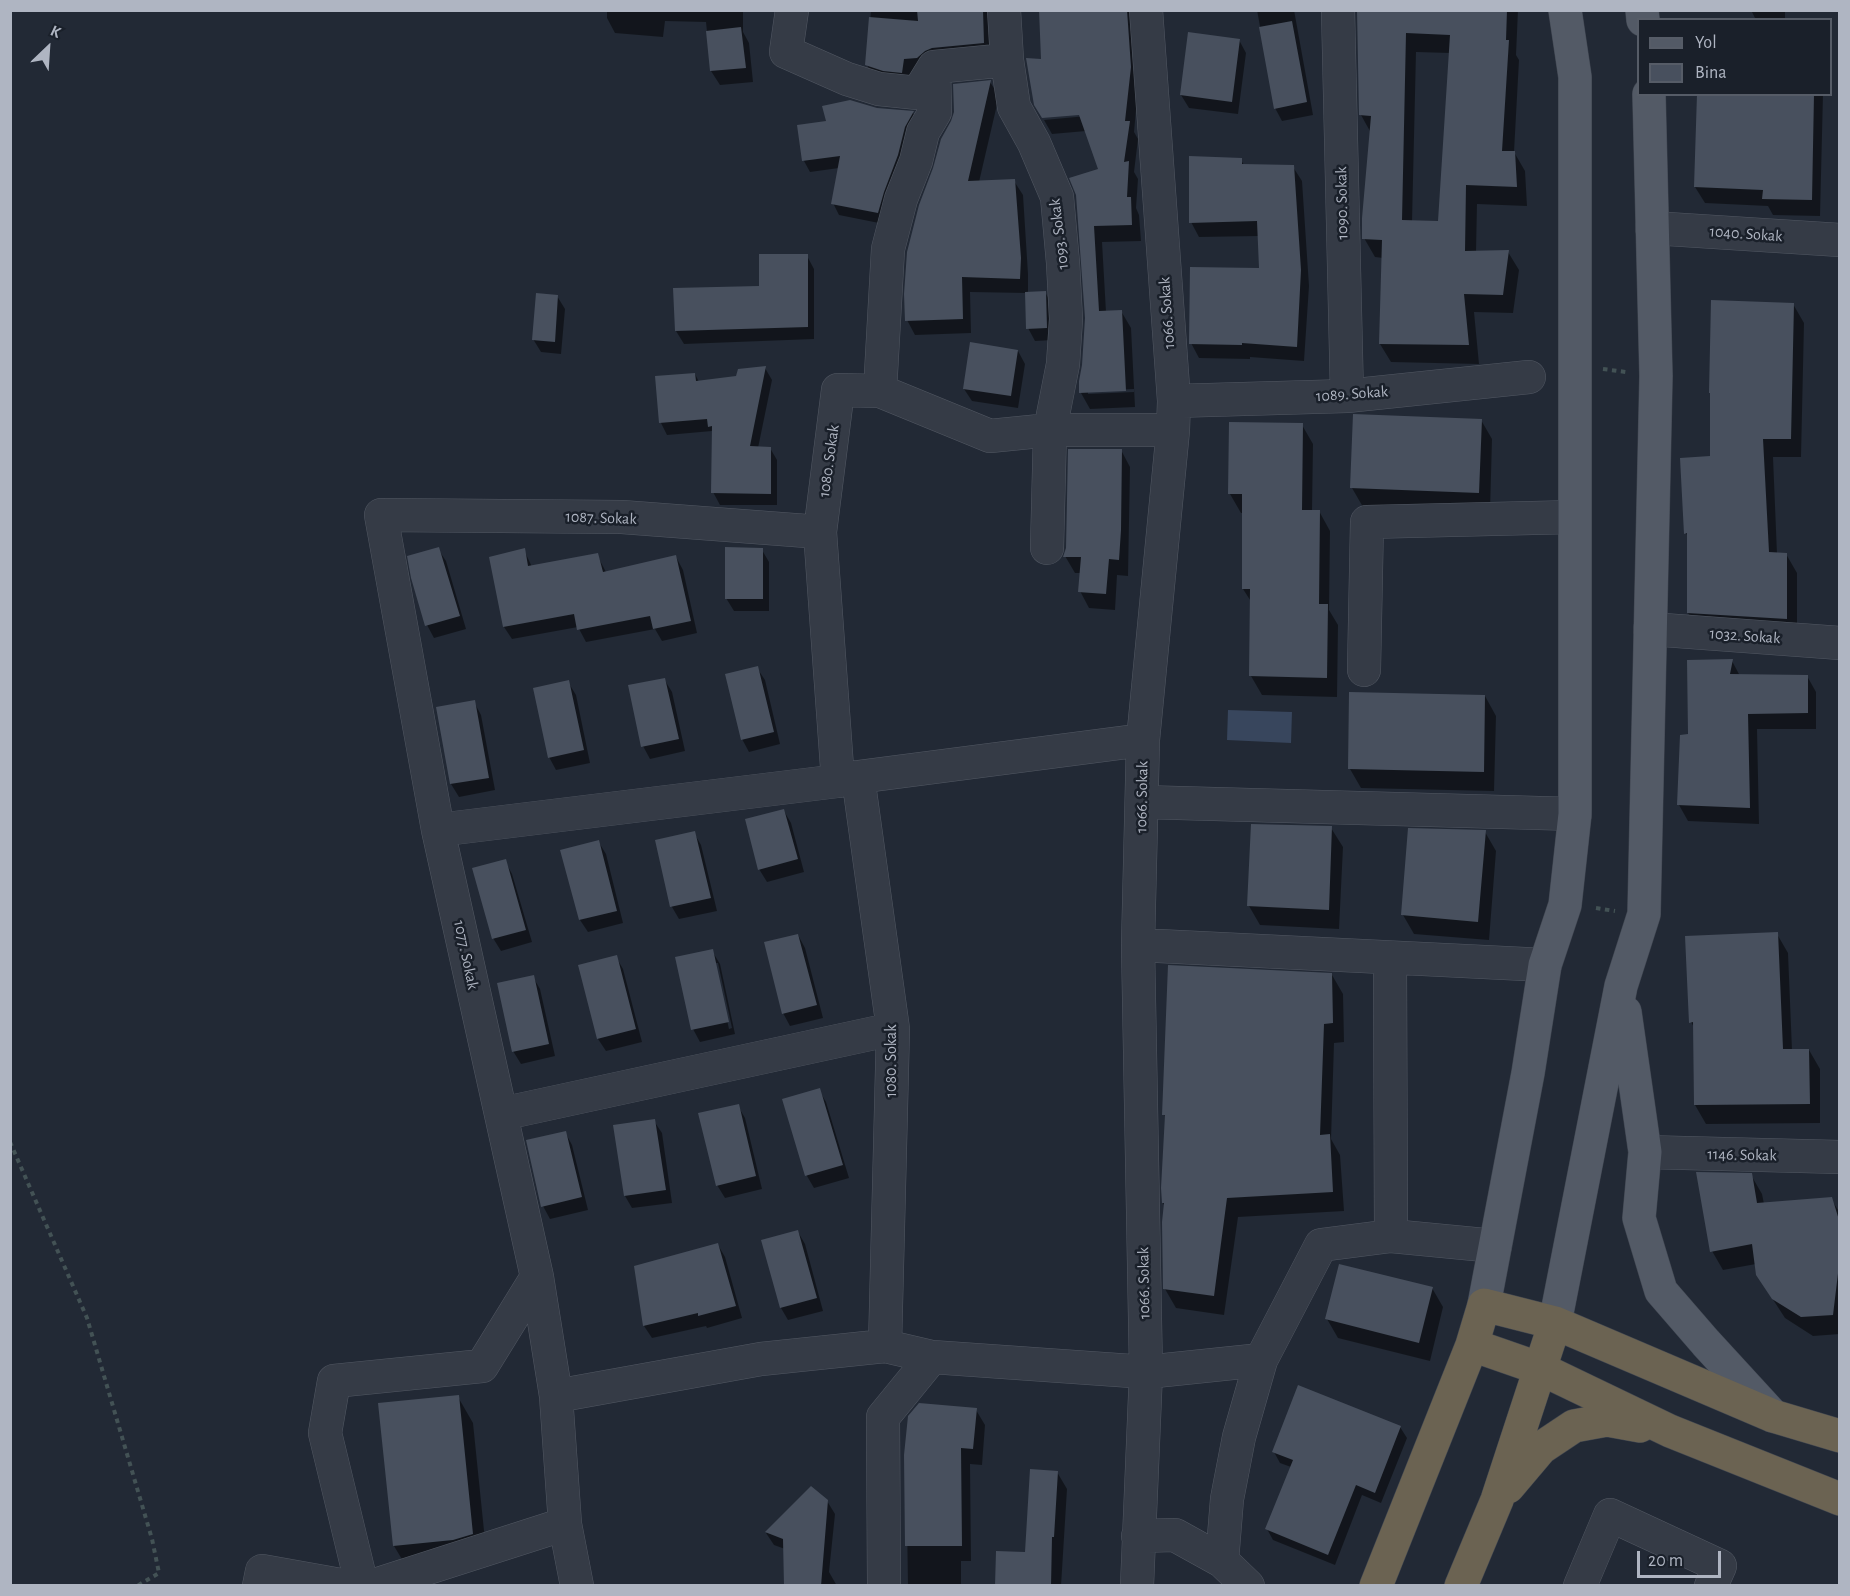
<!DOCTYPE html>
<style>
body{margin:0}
#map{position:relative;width:1850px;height:1596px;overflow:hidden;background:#222935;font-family:"Alegreya Sans",sans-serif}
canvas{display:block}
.frame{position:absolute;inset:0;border:12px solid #afb5c2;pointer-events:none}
.legend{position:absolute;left:1637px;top:18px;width:195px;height:78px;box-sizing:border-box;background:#1a202a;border:2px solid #565c67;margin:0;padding:8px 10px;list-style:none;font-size:18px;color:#afb5c2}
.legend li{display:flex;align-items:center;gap:12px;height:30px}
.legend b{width:30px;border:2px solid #565c67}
.north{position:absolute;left:18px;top:18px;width:60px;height:60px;-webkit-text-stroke:4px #1a202a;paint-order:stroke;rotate:25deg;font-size:16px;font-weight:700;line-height:24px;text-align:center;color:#afb5c2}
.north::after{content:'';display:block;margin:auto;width:21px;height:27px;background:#afb5c2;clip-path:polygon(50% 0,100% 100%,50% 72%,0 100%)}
.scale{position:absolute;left:1637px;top:1551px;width:84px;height:27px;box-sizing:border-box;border:3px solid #afb5c2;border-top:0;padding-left:8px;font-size:18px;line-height:21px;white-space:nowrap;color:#afb5c2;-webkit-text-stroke:4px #1a202a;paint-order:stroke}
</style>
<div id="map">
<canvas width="1850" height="1596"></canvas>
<div class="frame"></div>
<ul class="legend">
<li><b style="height:8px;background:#535a66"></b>Yol</li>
<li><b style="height:16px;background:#48505e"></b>Bina</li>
</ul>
<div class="north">K</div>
<div class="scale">20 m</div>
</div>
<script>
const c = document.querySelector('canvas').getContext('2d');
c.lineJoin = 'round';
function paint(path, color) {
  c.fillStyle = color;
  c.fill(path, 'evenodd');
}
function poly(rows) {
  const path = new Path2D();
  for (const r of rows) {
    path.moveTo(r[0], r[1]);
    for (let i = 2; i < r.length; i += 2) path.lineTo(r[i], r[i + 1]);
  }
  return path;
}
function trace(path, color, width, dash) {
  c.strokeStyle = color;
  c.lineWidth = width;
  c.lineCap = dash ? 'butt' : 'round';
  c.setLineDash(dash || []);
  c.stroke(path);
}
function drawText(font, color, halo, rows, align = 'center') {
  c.font = font + ' "Alegreya Sans",sans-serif';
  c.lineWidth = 5;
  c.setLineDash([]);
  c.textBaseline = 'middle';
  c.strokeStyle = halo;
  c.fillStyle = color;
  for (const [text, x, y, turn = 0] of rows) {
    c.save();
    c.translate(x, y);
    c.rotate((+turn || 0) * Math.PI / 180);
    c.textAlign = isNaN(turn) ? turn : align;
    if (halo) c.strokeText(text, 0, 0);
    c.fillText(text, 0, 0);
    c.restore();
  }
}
const water = poly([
 [1228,710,1292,712,1291,743,1227,740]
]);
const shadow = poly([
 [607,10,743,10,743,32,749,43,753,82,720,85,711,71,706,22,665,21,663,37,615,33,607,18],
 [871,10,987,10,990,17,992,59,911,88,876,80,867,65],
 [1041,10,1145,10,1134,132,1138,139,1134,172,1138,179,1136,208,1139,215,1141,241,1102,242,1106,312,1121,311,1131,328,1135,407,1090,409,1081,393,1086,318,1077,195,1100,170,1086,131,1052,134,1044,120,1087,116,1042,60],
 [1134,389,1134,392,1088,394,1088,391],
 [1257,10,1294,10,1313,115,1282,121,1275,108],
 [1356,10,1518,10,1516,55,1519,60,1514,152,1525,171,1527,206,1477,204,1476,252,1508,252,1519,270,1513,313,1474,312,1479,364,1391,362,1380,344,1383,258,1375,257,1364,238,1371,133,1361,115,1358,13],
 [1416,52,1450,53,1439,223,1412,222],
 [1751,10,1785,10,1785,20,1756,20],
 [1239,40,1246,53,1238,114,1189,108,1181,95],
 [990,82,999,96,979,182,1014,181,1023,195,1028,274,1028,293,1045,292,1052,305,1053,340,1035,341,1028,328,1026,293,970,292,971,333,915,335,907,320],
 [1698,94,1823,94,1820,216,1773,215,1768,206,1705,203,1695,187],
 [877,109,913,113,919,124,884,224,839,215,833,203,839,168,810,172,804,161,828,122],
 [1241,160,1244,165,1293,167,1302,181,1309,286,1304,361,1250,357,1250,359,1199,358,1191,343,1260,269,1259,236,1199,237,1191,222],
 [807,256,814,269,814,339,684,344,676,331,760,287],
 [557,296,565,309,561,354,541,352,533,339],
 [1793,304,1804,323,1801,457,1773,457,1777,554,1786,554,1797,573,1797,637,1699,631,1688,613,1689,539,1686,533,1711,458],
 [1018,351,1025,364,1018,408,972,401,964,389],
 [765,368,772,380,758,448,770,448,777,460,777,505,720,505,713,492,712,431,667,435,661,423,656,378,695,374,699,382,738,377],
 [1481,420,1492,439,1490,512,1363,507,1352,488],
 [1302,425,1313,444,1312,511,1319,511,1330,531,1329,610,1338,625,1337,697,1262,695,1251,676,1252,603,1243,589,1244,513,1241,513,1230,494],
 [1121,450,1130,467,1128,576,1117,575,1115,610,1089,608,1080,591,1081,573,1075,573,1065,556],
 [438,549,446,561,466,629,434,638,427,625],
 [524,550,532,567,597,555,606,572,676,557,683,570,697,633,662,641,655,629,586,642,578,627,512,639,504,627],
 [762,550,769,562,769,611,734,611,726,598],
 [1732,661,1740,676,1807,676,1816,692,1816,729,1757,729,1759,824,1688,821,1679,805,1689,736],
 [757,668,765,680,780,744,749,752,742,739],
 [664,679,672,692,685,751,650,759,643,746],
 [568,682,576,695,590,763,556,770,549,757],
 [1485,696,1496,716,1494,791,1361,788,1350,769],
 [474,702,481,715,495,790,459,797,451,784,438,708],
 [784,811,791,823,804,872,767,882,759,869],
 [1252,825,1331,828,1343,847,1339,929,1260,925,1249,906],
 [1485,832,1496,851,1489,940,1414,934,1403,915],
 [694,833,701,845,717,911,679,919,672,907,656,841],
 [598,841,606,854,623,923,588,932,580,920,562,851],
 [505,861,512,874,532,942,501,951,493,938],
 [1777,934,1788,953,1792,1050,1809,1050,1820,1069,1820,1123,1706,1124,1695,1105,1695,1029,1691,1022],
 [798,935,805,948,823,1018,790,1026,783,1013],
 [712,951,720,964,735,1034,700,1042,693,1029],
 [715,963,718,963,732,1028,729,1029],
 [616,957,623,969,642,1042,606,1051,598,1039],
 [1332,975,1343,994,1344,1042,1334,1043,1331,1139,1340,1155,1344,1211,1238,1217,1224,1315,1176,1308,1165,1289,1165,1207,1163,1203,1166,1118,1164,1114],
 [533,977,540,989,555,1056,521,1064,513,1051],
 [819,1090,826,1102,849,1178,814,1188,807,1176,784,1100],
 [738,1106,745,1118,762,1189,725,1198,717,1185],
 [654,1121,662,1133,672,1203,632,1208,625,1196],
 [565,1132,572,1145,588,1210,550,1219,543,1206],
 [1751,1175,1762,1194,1764,1204,1831,1199,1840,1213,1840,1334,1813,1336,1785,1318,1757,1275,1756,1264,1723,1270,1712,1251],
 [798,1232,805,1244,823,1311,788,1320,781,1308],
 [718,1245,725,1257,742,1318,707,1328,706,1326,652,1338,644,1326],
 [1432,1288,1443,1307,1430,1361,1338,1338,1327,1319],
 [458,1397,473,1423,487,1560,409,1571,394,1546],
 [976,1410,985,1425,982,1465,970,1464,971,1561,961,1561,961,1586,908,1586,906,1456],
 [1400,1427,1407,1438,1381,1503,1362,1495,1335,1565,1273,1540,1267,1529,1291,1467,1280,1463,1274,1452],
 [1057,1472,1067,1489,1061,1586,996,1586,1026,1554],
 [827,1501,835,1514,829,1572,837,1586,785,1586,785,1549,774,1545,766,1533]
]);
const building = poly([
 [917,10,983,10,984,43,932,48,925,51,917,58,904,59,902,73,883,71,865,65,869,17,918,21],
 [1039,10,1127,10,1131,67,1125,121,1130,121,1124,162,1129,161,1127,197,1131,197,1132,225,1094,226,1099,311,1122,310,1126,391,1079,393,1079,381,1082,365,1085,318,1076,195,1069,178,1098,169,1079,115,1042,118,1034,105,1026,58,1041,59],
 [1357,10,1507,10,1506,40,1509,40,1502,151,1515,151,1517,187,1466,185,1465,251,1509,250,1503,295,1464,294,1469,345,1379,344,1382,240,1362,239,1362,218,1371,116,1359,115],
 [1406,33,1450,35,1438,221,1402,220],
 [1292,21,1307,102,1274,109,1259,27],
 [741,27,746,68,710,71,706,31],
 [1188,32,1240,39,1232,102,1180,95],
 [991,80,968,181,1015,179,1021,258,1020,279,962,277,963,319,905,321,904,294,907,252,919,205,933,168,941,139,951,121,954,112,953,84],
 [1697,94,1814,94,1812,200,1762,199,1763,190,1694,187],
 [850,100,877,108,914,111,905,127,898,155,884,192,878,213,831,204,840,156,802,161,797,125,826,121,822,106],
 [1189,156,1242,158,1242,164,1294,165,1301,270,1297,347,1242,343,1242,345,1189,344,1190,267,1259,268,1257,221,1189,223],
 [759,254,808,254,808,327,675,331,673,288,759,286],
 [1046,291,1047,328,1026,329,1025,292],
 [536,293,558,295,555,342,532,340],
 [1711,300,1794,303,1791,439,1763,439,1769,552,1787,553,1787,619,1687,613,1687,533,1684,534,1680,458,1710,456,1710,393,1709,393],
 [970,342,1018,350,1011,396,963,389],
 [766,366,750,446,771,447,771,494,711,493,712,426,708,427,707,419,659,423,655,376,695,373,696,381,736,376,738,369],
 [1353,414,1482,419,1479,493,1350,488],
 [1229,422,1303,423,1302,510,1320,510,1319,604,1328,604,1327,678,1249,676,1250,589,1242,589,1242,494,1228,494],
 [1068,449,1122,449,1121,530,1119,560,1109,559,1106,594,1078,592,1081,557,1063,557,1066,548],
 [439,547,460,616,425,626,411,578,407,556],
 [725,547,763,548,763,599,725,599],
 [525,548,528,566,598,553,603,572,676,555,691,621,653,629,650,616,577,630,574,614,503,627,489,557],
 [1733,659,1730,674,1808,675,1808,713,1748,714,1750,808,1677,805,1680,735,1688,734,1687,660],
 [758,666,774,732,741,740,725,674],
 [665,678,679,739,641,747,628,685],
 [569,680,584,750,548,758,533,688],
 [1349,692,1485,695,1484,772,1348,769],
 [475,700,489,778,450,784,436,707],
 [784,809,798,859,758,870,745,819],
 [1251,824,1332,826,1329,910,1247,906],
 [1408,828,1486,830,1478,922,1401,915],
 [695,831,711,898,670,907,655,840],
 [599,840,617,911,579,920,560,850],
 [506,859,526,930,492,939,472,868],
 [1778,932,1783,1049,1809,1049,1810,1104,1694,1105,1693,1022,1689,1023,1685,936],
 [798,934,817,1005,782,1014,764,942],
 [713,949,729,1022,691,1030,675,957],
 [617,955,636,1029,597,1039,578,965],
 [1168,965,1332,973,1333,1023,1324,1024,1320,1135,1330,1134,1333,1192,1227,1198,1214,1296,1163,1289,1162,1222,1164,1203,1162,1203,1161,1188,1165,1115,1162,1115],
 [534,975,549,1044,512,1052,497,983],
 [820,1088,843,1165,805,1176,782,1099],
 [739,1104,756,1176,716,1186,698,1113],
 [655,1119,666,1190,624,1196,613,1125],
 [566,1131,582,1197,541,1207,526,1140],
 [1696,1172,1752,1173,1757,1203,1832,1197,1839,1220,1839,1265,1833,1315,1801,1317,1772,1299,1756,1275,1752,1244,1710,1252],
 [798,1230,817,1298,780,1308,761,1240],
 [718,1243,736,1306,698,1316,698,1313,643,1326,634,1266],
 [1339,1264,1433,1287,1419,1343,1325,1319],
 [1298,1385,1401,1426,1375,1493,1356,1485,1328,1555,1265,1529,1293,1460,1272,1452],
 [459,1395,473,1534,453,1540,393,1546,378,1403],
 [919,1403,977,1408,973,1449,961,1448,962,1546,905,1546,904,1455,908,1416],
 [1030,1469,1058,1471,1054,1537,1052,1537,1051,1586,995,1586,996,1551,1025,1552],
 [811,1486,828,1500,821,1586,784,1586,783,1539,765,1532]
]);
const path = poly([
 [1603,369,1626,372],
 [1596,908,1615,911],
 [10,1142,87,1318,152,1539,159,1573,137,1586]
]);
const minor = poly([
 [792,10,786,52,847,79,879,89,918,93,934,67,1007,60],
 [1004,10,1007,60,1014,107,1034,143,1057,197,1063,263,1066,319,1063,364,1050,430,1047,548],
 [1338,10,1347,396],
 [1652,228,1840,240],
 [880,391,888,249,901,199,916,161,923,132,935,112,934,67],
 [1174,401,1347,396,1529,377],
 [1650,629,1840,643],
 [1364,670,1367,522,1574,517],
 [858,777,893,1029,885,1346],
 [838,781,820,532,838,390,880,391,990,436,1050,430,1173,430],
 [1142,802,1575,814],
 [438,830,838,781,858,777,1143,740],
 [1138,945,1545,965],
 [1390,959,1391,1236],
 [501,1114,893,1029],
 [1645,1152,1840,1157],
 [556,1396,761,1359,885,1346,932,1357,1146,1372,1261,1360,1321,1245,1391,1236,1495,1246],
 [565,1524,577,1586],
 [1138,1536,1175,1535,1222,1561,1248,1586],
 [1222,1561,1227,1499,1239,1437,1261,1360],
 [259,1586,262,1571,346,1586],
 [362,1586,325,1433,334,1381,482,1366,537,1277],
 [372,1586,565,1524,556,1396,537,1277,438,830,381,515,622,517,820,532],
 [884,1586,883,1417,932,1357],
 [1137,1586,1146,1372,1138,945,1143,740,1173,430,1174,401,1146,10],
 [1580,1586,1610,1515,1720,1566,1711,1586]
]);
const major = poly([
 [1642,10,1643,20],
 [1625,1012,1645,1152,1639,1218,1661,1291,1706,1343,1773,1416],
 [1484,1305,1528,1073,1545,965,1565,905,1575,814,1575,77,1565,10],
 [1555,1323,1621,986,1644,914,1656,376,1649,94]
]);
const highway = poly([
 [1472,1345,1541,1369,1670,1431,1840,1499],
 [1508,1487,1541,1448,1574,1426,1607,1420,1640,1426],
 [1376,1586,1472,1345,1484,1305,1555,1323,1773,1416,1840,1436],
 [1461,1586,1497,1500,1555,1323]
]);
const streetNames = [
 ["1090. Sokak",1342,203,-91],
 ["1093. Sokak",1059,234,-97],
 ["1040. Sokak",1746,234,4],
 ["1066. Sokak",1167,313,-94],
 ["1089. Sokak",1352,394,-4],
 ["1080. Sokak",829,461,-82],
 ["1087. Sokak",601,518,2],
 ["1032. Sokak",1745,636,4],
 ["1066. Sokak",1142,797,-89],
 ["1077. Sokak",466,955,78],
 ["1080. Sokak",891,1061,-90],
 ["1146. Sokak",1742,1155,1],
 ["1066. Sokak",1144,1283,-91]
];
paint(water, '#38465d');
paint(shadow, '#0007');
paint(building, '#48505e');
trace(minor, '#525863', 34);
trace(major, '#3e444f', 34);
trace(highway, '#3f4550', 34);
trace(path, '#435255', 4, [4.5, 4.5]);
trace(minor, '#353b46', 33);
trace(major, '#535a66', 33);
trace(highway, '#6b6352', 33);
drawText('16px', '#afb5c2', '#1a202a', streetNames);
</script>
